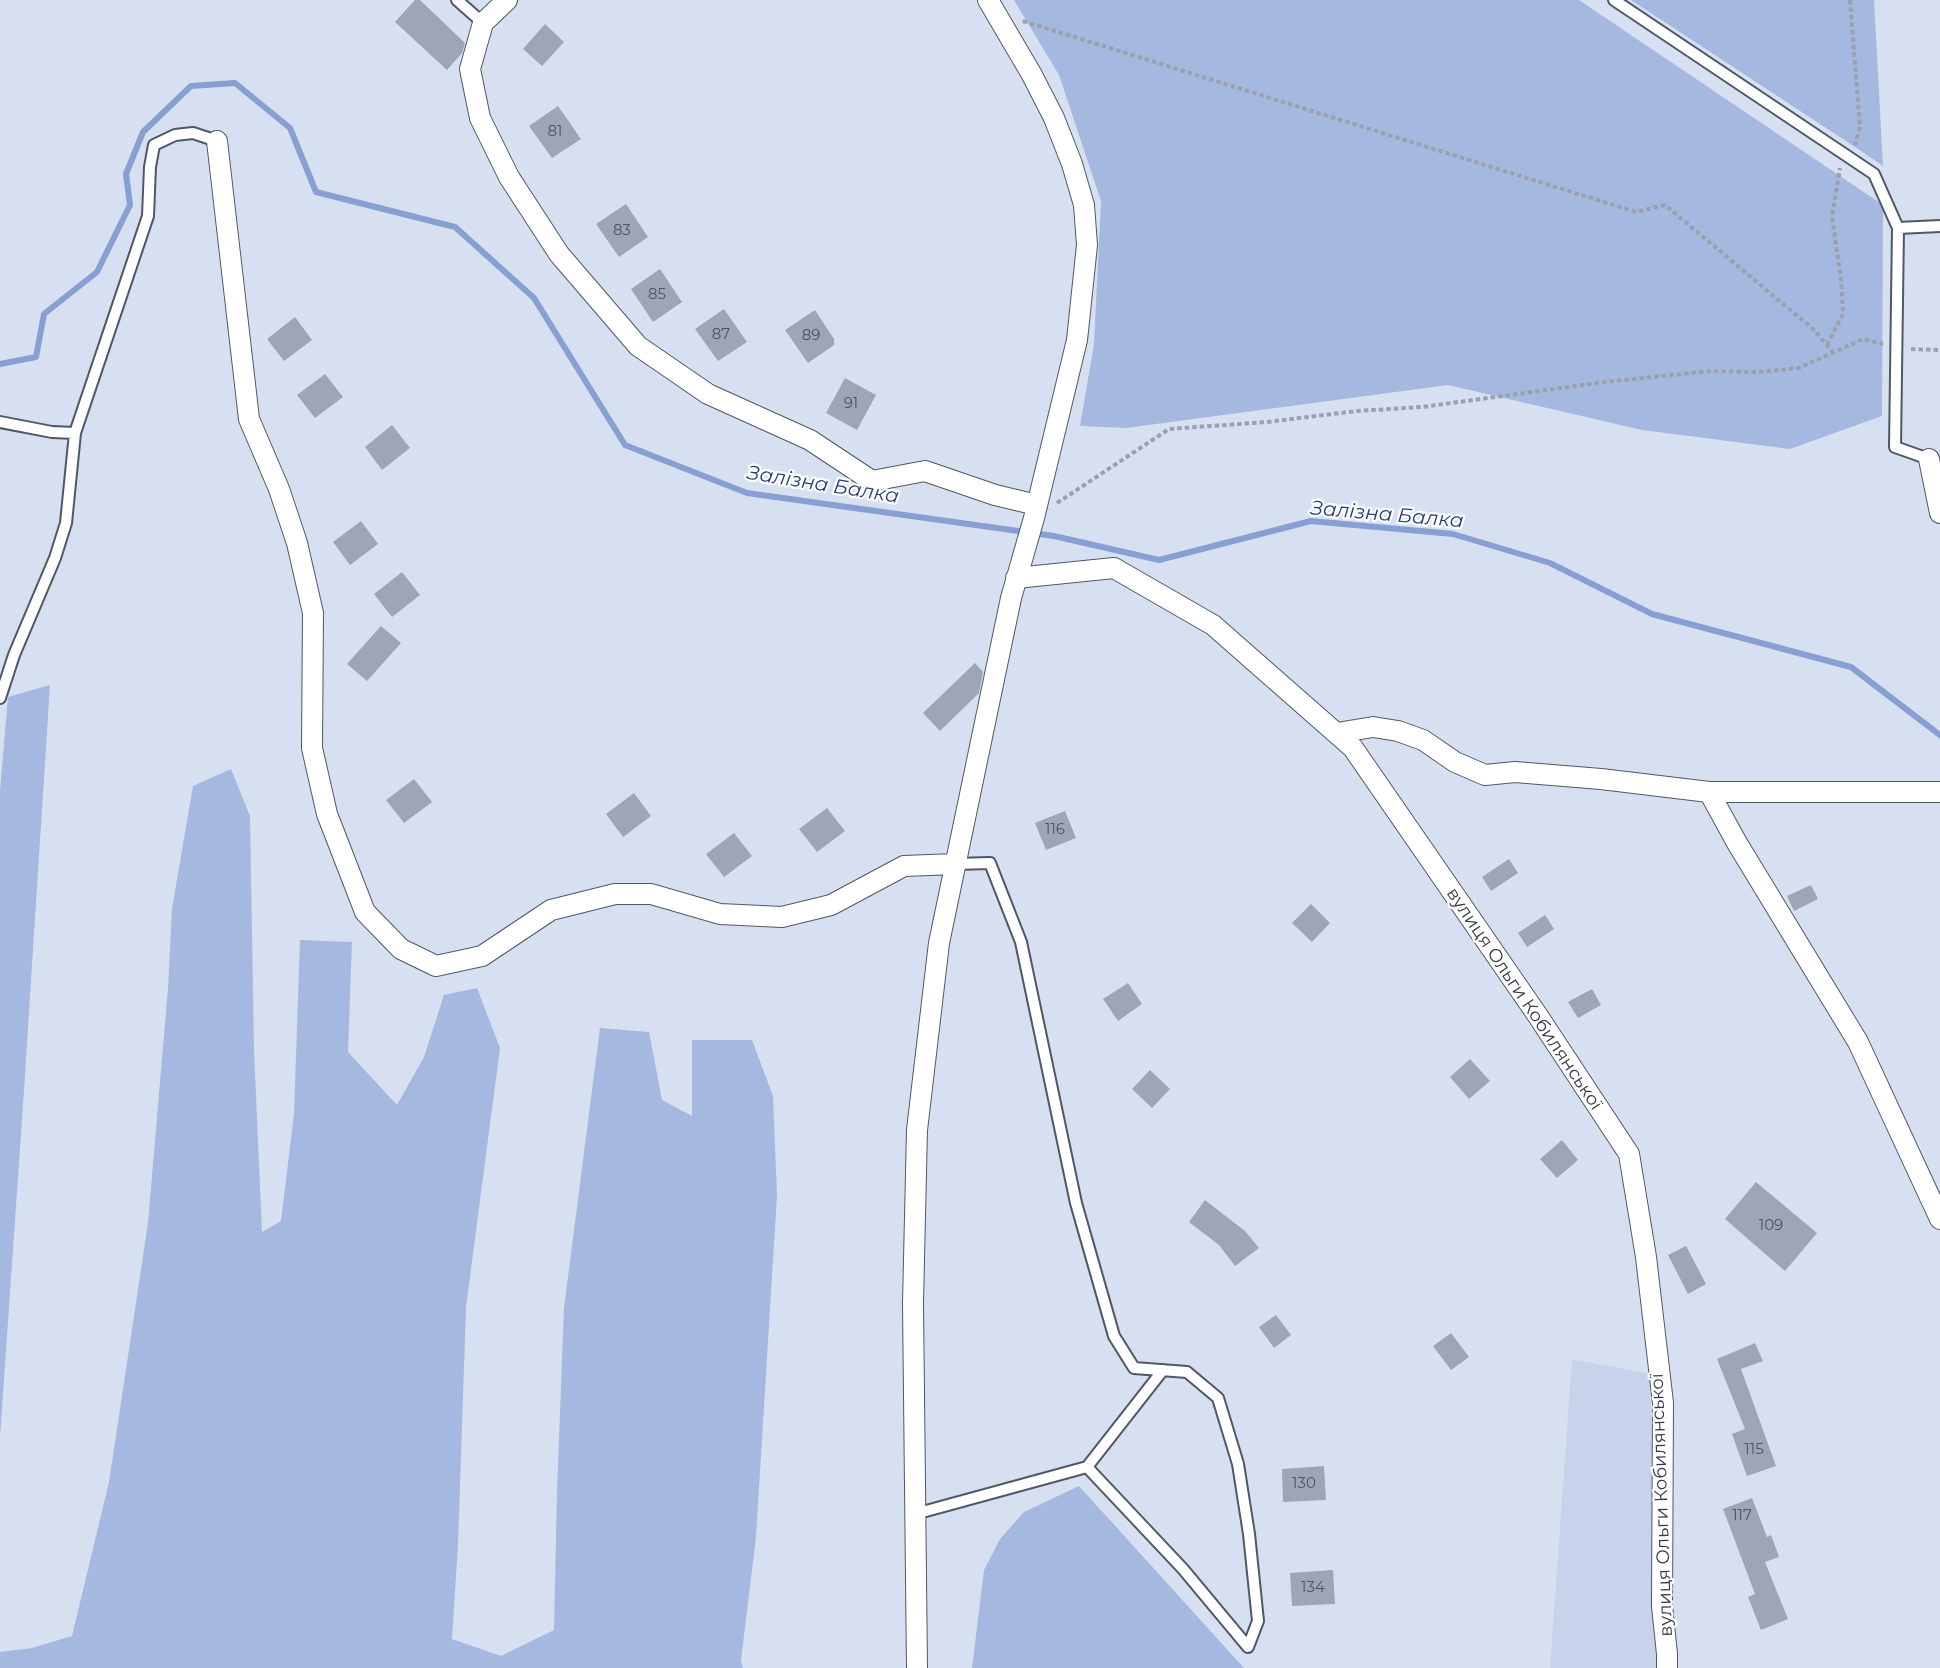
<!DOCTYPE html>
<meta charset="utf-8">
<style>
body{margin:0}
canvas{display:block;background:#d7e0f1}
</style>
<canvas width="1940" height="1668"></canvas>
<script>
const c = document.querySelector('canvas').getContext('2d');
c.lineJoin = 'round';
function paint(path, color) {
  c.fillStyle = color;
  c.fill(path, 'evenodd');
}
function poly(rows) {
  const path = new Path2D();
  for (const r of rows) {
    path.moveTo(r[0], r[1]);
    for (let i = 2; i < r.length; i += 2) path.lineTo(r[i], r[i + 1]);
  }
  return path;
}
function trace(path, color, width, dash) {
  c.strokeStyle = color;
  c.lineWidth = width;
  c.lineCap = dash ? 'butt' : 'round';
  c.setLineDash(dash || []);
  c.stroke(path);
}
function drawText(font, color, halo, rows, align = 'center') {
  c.font = font + ' Montserrat,sans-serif';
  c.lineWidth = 4.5;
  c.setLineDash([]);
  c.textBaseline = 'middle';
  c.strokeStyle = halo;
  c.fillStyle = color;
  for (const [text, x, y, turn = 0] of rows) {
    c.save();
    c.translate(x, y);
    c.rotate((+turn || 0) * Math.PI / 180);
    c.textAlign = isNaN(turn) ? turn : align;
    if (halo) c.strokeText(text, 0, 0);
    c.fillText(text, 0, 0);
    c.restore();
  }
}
const built = poly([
 [1572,1359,1650,1374,1658,1668,1550,1668]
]);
const green = poly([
 [1014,0,1579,0,1883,205,1882,416,1790,449,1642,430,1448,385,1126,428,1080,426,1094,344,1101,201,1059,75],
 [1631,0,1874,0,1883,166,1855,147],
 [50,685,23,1105,0,1437,0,791,8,697],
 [231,769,250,816,254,1050,262,1232,281,1221,294,1114,300,940,352,942,348,1052,397,1105,424,1057,444,995,477,988,500,1048,466,1307,458,1545,452,1639,501,1656,554,1630,557,1491,564,1308,600,1028,649,1032,662,1100,692,1116,692,1040,752,1040,773,1096,777,1195,756,1537,741,1660,743,1668,0,1668,0,1652,32,1648,72,1636,109,1482,148,1223,168,988,172,909,193,786],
 [1079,1486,1244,1668,972,1668,984,1570,1000,1539,1024,1512]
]);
const stream = poly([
 [0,364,36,357,44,314,97,272,130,205,126,174,143,132,191,86,235,83,290,128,316,192,455,227,534,298,625,445,747,493,1054,536,1159,560,1311,521,1453,534,1550,563,1652,614,1851,667,1940,735]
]);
const building = poly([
 [415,0,420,0,465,43,462,53,447,70,395,22],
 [545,24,564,42,542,66,523,49],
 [558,106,581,139,552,158,529,126],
 [626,204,648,237,619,257,596,224],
 [660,269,682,302,653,322,631,289],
 [724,309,747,342,718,361,695,329],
 [815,310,834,339,834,345,808,363,785,330],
 [295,317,312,340,284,361,267,339],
 [325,374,343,397,315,418,297,395],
 [845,378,876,395,857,430,826,413],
 [392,425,410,448,382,470,365,447],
 [361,521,378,544,350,565,333,542],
 [402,572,420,595,392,617,374,594],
 [381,626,401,643,367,681,347,664],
 [975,663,983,672,979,693,940,731,923,713],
 [414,779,432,802,404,823,386,800],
 [634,793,651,816,623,837,606,814],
 [827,808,845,831,817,852,799,829],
 [1065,811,1076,838,1046,850,1035,823],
 [734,833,752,856,724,877,706,854],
 [1509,859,1518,873,1491,891,1482,877],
 [1811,885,1818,899,1794,911,1787,896],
 [1311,904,1330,923,1312,942,1292,923],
 [1545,915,1554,929,1527,947,1518,933],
 [1128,983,1142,1004,1118,1021,1103,999],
 [1592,989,1601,1005,1578,1018,1568,1002],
 [1470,1059,1490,1081,1469,1099,1450,1077],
 [1150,1070,1170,1089,1152,1108,1132,1089],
 [1562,1140,1578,1160,1557,1178,1540,1159],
 [1756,1182,1817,1233,1785,1271,1725,1219],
 [1205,1200,1245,1231,1259,1248,1235,1266,1219,1245,1189,1222],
 [1686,1246,1706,1284,1688,1294,1668,1255],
 [1276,1315,1291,1335,1274,1348,1259,1327],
 [1451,1333,1469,1357,1451,1370,1433,1346],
 [1755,1343,1763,1361,1741,1369,1776,1466,1747,1476,1732,1434,1745,1429,1717,1359],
 [1324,1466,1326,1500,1283,1502,1282,1469],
 [1752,1498,1767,1537,1771,1535,1779,1557,1765,1562,1788,1619,1761,1630,1748,1597,1755,1594,1723,1509],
 [1333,1570,1335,1604,1292,1606,1290,1573]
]);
const path = poly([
 [1850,0,1860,127,1855,145],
 [1023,21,1636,212,1665,205,1813,329,1833,352],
 [1827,345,1843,314,1841,279,1832,217,1840,168],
 [1911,349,1940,350],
 [1057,503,1169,429,1267,422,1357,411,1422,407,1605,382,1710,371,1757,372,1799,368,1863,339,1883,344]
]);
const service = poly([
 [457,0,483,23],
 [1614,0,1874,174,1898,228],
 [0,422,52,432,75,433],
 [1929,459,1895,447,1898,228,1940,226],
 [0,698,14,655,55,558,66,523,75,433,148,216,150,167,154,145,175,135,193,133,217,141],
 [1087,1467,1163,1370],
 [915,1514,1087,1467,1183,1569,1248,1647,1258,1621,1249,1534,1238,1464,1218,1398,1187,1372,1134,1368,1114,1336,1076,1203,1021,942,990,863,955,864]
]);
const minor = poly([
 [507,0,483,23,470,69,480,118,509,177,559,254,638,346,708,394,810,440,872,481,925,471,995,495,1037,505],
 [217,141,249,419,279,489,297,543,313,613,312,748,327,814,365,912,401,949,436,966,482,956,551,910,615,894,651,894,720,914,782,917,831,905,904,866,955,864],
 [1929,459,1940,513],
 [1016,578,1114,568,1213,625,1353,748,1538,1016,1629,1154,1646,1257,1663,1403,1662,1606,1667,1654,1667,1668],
 [1337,733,1373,727,1398,731,1423,740,1455,762,1485,775,1515,772,1601,779,1709,792,1940,792],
 [1709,792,1737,843,1858,1042,1940,1219],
 [917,1668,913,1303,917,1130,939,943,1011,598,1034,518,1077,340,1087,245,1084,205,1072,164,1054,118,1032,75,988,0]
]);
const numberNames = [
 ["81",555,132],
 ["83",622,231],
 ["85",657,295],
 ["87",721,335],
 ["89",811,336],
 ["91",851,404],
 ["116",1055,830],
 ["109",1771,1226],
 ["115",1754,1450],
 ["130",1304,1484],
 ["117",1742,1516],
 ["134",1313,1588]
];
const streetNames = [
 ["вулиця Ольги Кобилянської",1524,999,56],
 ["вулиця Ольги Кобилянської",1662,1505,-92]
];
const waterNames = [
 ["Залізна Балка",823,485,9],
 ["Залізна Балка",1387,515,5]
];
paint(built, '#c7d3ea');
paint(green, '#a5b8df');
trace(stream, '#879fd2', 6);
paint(building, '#9da5b6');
trace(service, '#505766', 14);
trace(minor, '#505766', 22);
trace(path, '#9aa1ae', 4, [4.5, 3]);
trace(service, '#fff', 10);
trace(minor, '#fff', 20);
drawText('15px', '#4f545e', null, numberNames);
drawText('18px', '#353940', '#fff', streetNames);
drawText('italic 20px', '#243c7b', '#fff', waterNames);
</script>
